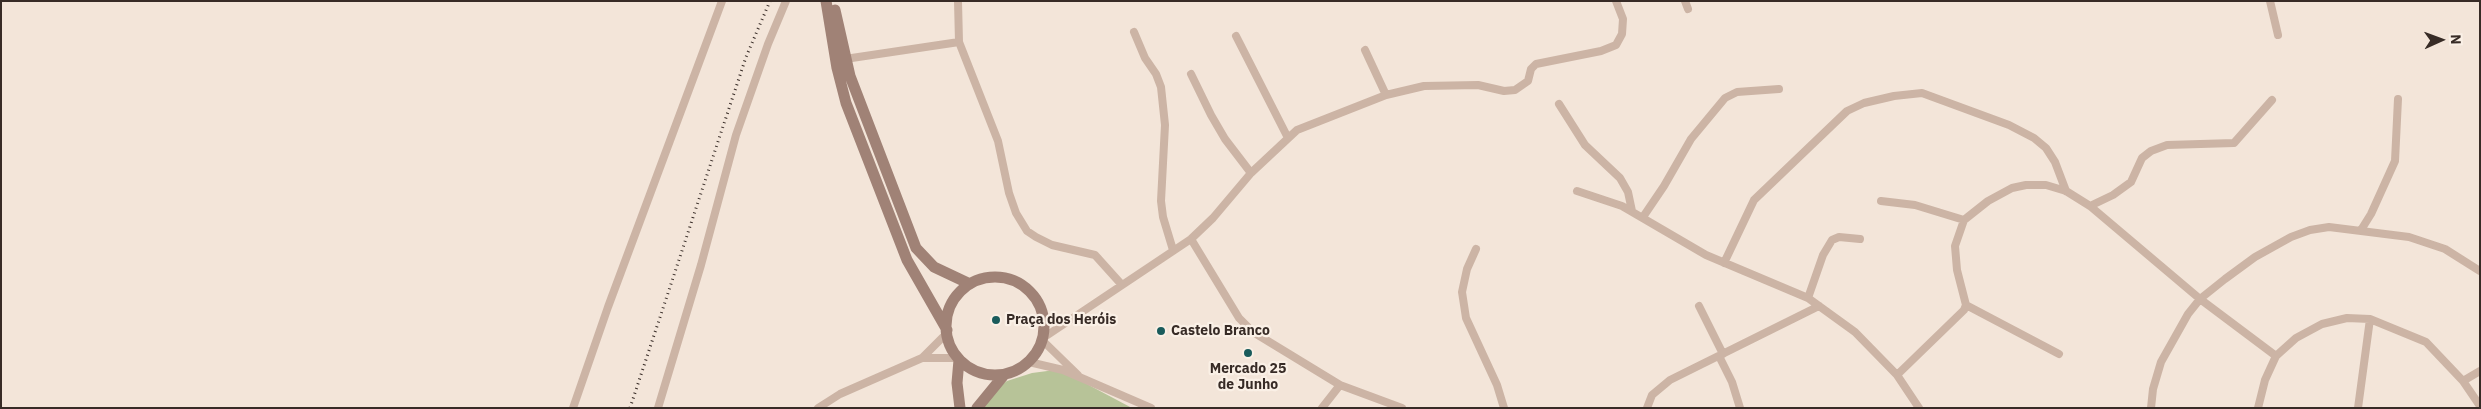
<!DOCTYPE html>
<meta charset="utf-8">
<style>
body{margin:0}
#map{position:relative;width:2481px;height:409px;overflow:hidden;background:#f3e5d9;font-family:"IBM Plex Sans",sans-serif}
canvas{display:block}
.frame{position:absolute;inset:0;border:2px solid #372b26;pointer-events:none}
.north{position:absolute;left:2416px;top:15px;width:50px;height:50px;-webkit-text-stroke:4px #faf0e6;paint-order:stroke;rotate:88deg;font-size:14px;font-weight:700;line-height:20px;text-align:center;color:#372b26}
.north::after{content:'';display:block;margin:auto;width:18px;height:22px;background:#372b26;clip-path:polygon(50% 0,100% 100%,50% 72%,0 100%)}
</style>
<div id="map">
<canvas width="2481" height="409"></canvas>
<div class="frame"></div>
<div class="north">N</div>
</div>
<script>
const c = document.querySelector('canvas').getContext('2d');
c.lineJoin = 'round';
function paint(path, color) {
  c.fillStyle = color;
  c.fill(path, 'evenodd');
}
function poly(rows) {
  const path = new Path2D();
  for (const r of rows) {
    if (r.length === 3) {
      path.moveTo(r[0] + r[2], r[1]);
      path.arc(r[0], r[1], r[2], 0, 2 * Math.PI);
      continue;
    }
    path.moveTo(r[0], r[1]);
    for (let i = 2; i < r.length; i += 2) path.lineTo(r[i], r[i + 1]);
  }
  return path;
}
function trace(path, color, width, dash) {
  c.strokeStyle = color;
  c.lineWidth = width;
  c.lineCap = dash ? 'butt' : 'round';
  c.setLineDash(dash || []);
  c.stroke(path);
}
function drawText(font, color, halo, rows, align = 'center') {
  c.font = font + ' "IBM Plex Sans",sans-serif';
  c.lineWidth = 4.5;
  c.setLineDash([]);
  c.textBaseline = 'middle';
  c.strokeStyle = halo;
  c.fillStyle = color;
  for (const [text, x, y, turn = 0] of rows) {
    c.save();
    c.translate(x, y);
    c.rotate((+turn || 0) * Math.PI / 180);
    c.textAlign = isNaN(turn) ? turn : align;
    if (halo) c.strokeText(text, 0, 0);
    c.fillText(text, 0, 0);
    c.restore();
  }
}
const green = poly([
 [1055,370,1068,374,1132,408,978,408,992,392,1007,381,1032,373]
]);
const street = poly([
 [958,1,959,42,998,141,1009,193,1016,213,1027,231,1036,237,1052,245,1095,255,1122,285],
 [1685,1,1688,9],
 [2270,1,2278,35],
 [1134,32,1145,58,1156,74,1161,87,1165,125,1161,201,1163,217,1173,250],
 [1236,36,1288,138],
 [1365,50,1386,95],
 [845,59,959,42],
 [1191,74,1211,115,1225,139,1251,173],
 [1559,104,1585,145,1620,178,1628,192,1632,211],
 [1577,191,1622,206,1706,255,1808,298,1855,332,1897,375,1919,408],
 [1881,201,1915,205,1964,220],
 [2090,206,2113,195,2131,182,2142,158,2151,151,2167,145,2234,143,2272,100],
 [1643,217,1664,186,1691,139,1725,98,1737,92,1779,89],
 [2361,230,2371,214,2395,161,2398,99],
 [1191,239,1239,318,1253,332,1340,385],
 [1476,249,1467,269,1462,292,1466,318,1497,385,1504,408],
 [1724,263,1754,200,1847,111,1864,103,1894,96,1922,93,2009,125,2034,138,2046,148,2055,162,2066,191],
 [1808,298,1823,255,1832,240,1839,237,1860,239],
 [1966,305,2059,354],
 [1699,306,1723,354],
 [1043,338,1191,239,1213,218,1251,173,1297,130,1386,95,1424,86,1478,85,1504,91,1515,90,1528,81,1531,69,1536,64,1601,51,1616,45,1622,34,1623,19,1616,1],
 [1042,340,1078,375],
 [1719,356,1732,382,1740,408],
 [922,358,947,333],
 [1029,362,1063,370,1151,408],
 [1897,375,1964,310,1966,305,1957,270,1955,246,1964,220,1988,201,2012,188,2026,185,2046,185,2066,191,2090,206,2200,299,2276,356],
 [2463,381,2480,371],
 [573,408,608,307,722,1],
 [658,408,701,265,736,135,768,44,786,1],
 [818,408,840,394,922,358,958,358],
 [1322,408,1340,385,1402,408],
 [1647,408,1652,395,1670,380,1819,306],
 [2151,408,2153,389,2161,362,2188,314,2200,299,2225,279,2255,257,2291,237,2310,230,2329,227,2409,237,2445,249,2480,271],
 [2258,408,2265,380,2276,356,2296,338,2322,324,2347,318,2370,319,2426,342,2463,381,2480,406],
 [2358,408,2370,319]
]);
const secondary = poly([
 [826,1,837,68,846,103,907,260,947,330],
 [835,10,850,76,916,248,934,267,970,284],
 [995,326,49],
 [959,360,957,383,960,408],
 [977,408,1004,375]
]);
const rail = poly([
 [630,408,746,57,770,1]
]);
const markers = [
 [996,320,5,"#195b5b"],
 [1161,331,5,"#195b5b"],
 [1248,353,5,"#195b5b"]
];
const poiNames = [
 ["Praça dos Heróis",1006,320],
 ["Castelo Branco",1171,331],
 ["Mercado 25",1248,369,"center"],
 ["de Junho",1248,385,"center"]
];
paint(green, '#b7c398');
trace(street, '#ccb4a5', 8);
trace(secondary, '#a08276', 11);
trace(rail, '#372b26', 3, [1, 4]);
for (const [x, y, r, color] of markers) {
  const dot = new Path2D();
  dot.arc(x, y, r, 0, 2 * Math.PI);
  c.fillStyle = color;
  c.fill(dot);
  trace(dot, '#faf0e6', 2);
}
drawText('bold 14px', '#372b26', '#faf0e6', poiNames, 'left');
</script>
